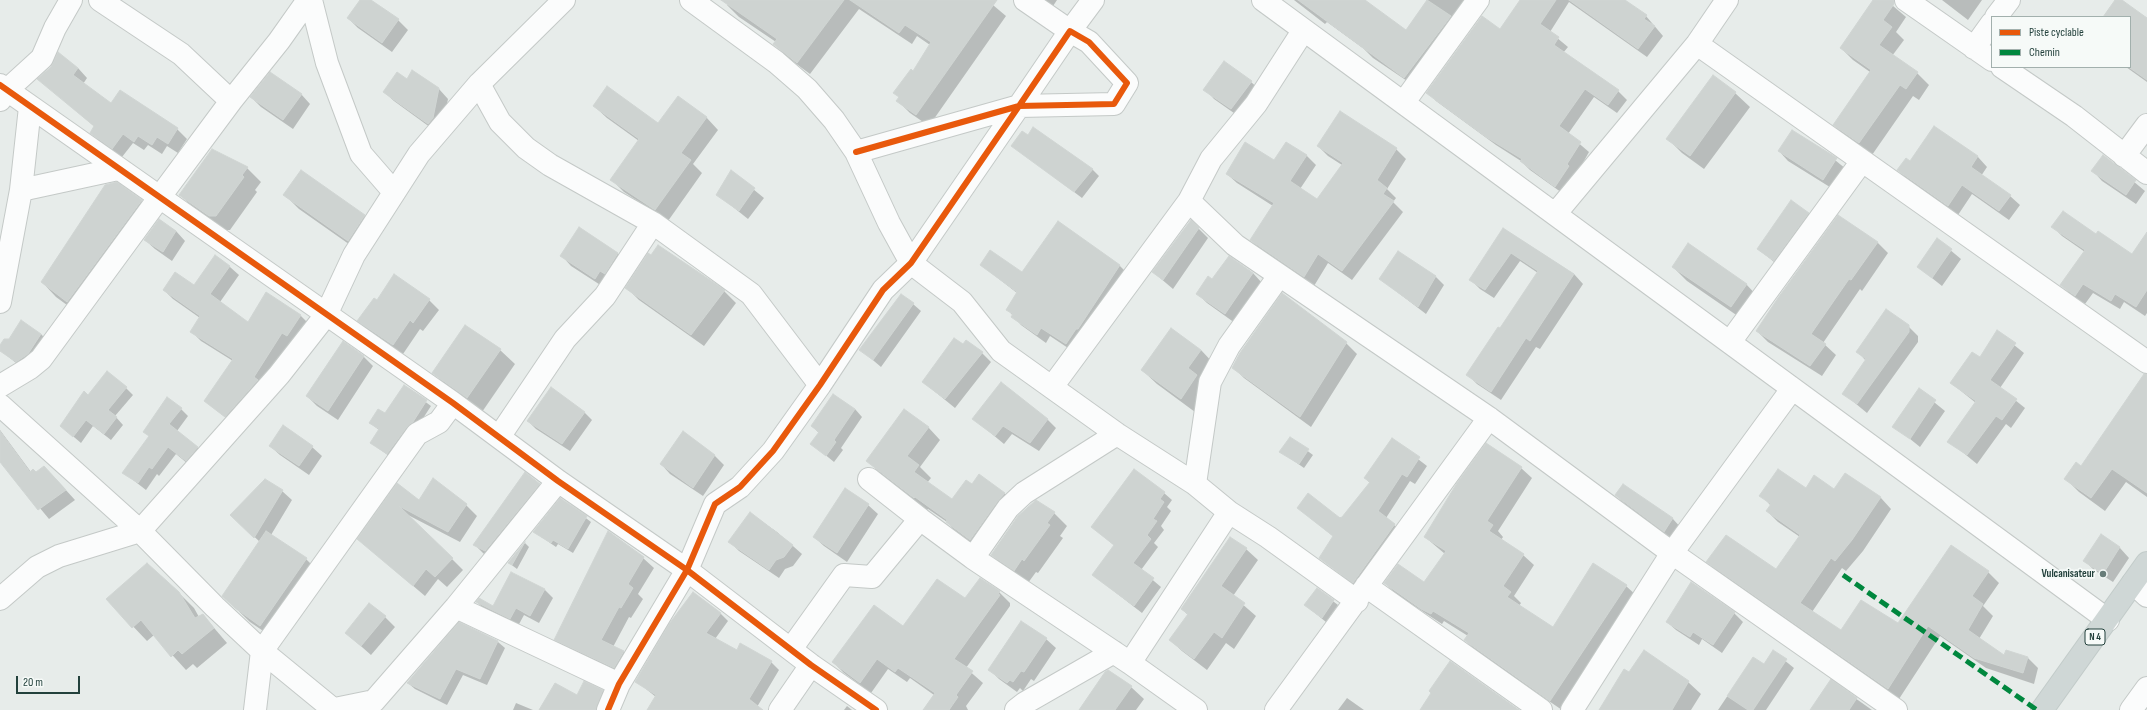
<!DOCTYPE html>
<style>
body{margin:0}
#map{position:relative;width:2147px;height:710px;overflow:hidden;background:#e7ecea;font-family:"Sofia Sans Condensed",sans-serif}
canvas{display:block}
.legend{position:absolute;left:1991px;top:16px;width:140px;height:52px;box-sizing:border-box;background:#f6faf8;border:1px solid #a2b0ad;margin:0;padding:5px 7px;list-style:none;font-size:12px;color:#23413c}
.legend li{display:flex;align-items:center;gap:8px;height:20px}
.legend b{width:20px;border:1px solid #a2b0ad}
.scale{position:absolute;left:16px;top:676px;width:64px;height:18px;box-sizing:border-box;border:2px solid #23413c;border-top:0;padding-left:5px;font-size:12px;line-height:14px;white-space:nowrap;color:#23413c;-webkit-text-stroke:3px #f6faf8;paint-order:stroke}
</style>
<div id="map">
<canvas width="2147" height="710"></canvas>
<ul class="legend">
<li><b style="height:5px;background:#e8590c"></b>Piste cyclable</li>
<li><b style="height:5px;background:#00873e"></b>Chemin</li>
</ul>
<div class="scale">20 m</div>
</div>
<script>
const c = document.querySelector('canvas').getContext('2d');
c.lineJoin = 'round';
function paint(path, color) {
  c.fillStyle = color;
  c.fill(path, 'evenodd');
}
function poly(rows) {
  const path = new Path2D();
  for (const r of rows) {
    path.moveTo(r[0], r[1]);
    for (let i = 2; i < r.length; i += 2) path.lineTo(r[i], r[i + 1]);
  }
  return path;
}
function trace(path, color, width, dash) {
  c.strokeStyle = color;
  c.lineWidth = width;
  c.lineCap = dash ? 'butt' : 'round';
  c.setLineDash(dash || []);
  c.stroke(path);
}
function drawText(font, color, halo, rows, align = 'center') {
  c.font = font + ' "Sofia Sans Condensed",sans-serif';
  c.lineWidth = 3.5;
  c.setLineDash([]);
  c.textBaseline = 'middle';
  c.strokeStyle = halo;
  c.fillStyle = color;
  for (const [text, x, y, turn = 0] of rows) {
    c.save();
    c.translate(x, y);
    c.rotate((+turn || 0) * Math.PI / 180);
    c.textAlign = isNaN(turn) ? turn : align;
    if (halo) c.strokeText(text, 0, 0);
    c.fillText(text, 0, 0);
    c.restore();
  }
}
const shadow = poly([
 [361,0,370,0,398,20,408,30,392,52,358,28,348,18],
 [730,0,987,0,1006,16,929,126,910,113,898,101,900,98,895,93,913,72,930,45,917,36,912,44,859,9,810,74,787,57,775,44,776,42,739,17,727,5],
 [1044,0,1057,0,1053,6],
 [1294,0,1363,0,1406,31,1428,0,1478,0,1416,87,1373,58,1364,49,1327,22,1325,24],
 [1521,0,1624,0,1646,16,1663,36,1647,57,1569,2,1550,32,1568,47,1563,53,1618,91,1627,100,1617,113,1594,97,1568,134,1589,152,1565,195,1530,170,1521,161,1496,145,1436,101,1428,92,1500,31],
 [1874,0,1886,0,1906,17,1896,32,1904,40,1892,56,1917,73,1929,85,1919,100,1913,96,1872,155,1846,137,1834,125,1870,72,1853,60,1841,48],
 [1942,0,1982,0,1968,20],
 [2130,43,2147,47,2147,82,2126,67,2130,67],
 [78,68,87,78,83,84,111,104,177,129,187,139,178,153,167,146,162,154,148,145,144,150,133,143,122,157,101,142,91,133,95,127,39,79],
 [1713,77,1735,93,1750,107,1704,169,1682,153,1668,139],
 [407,80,439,89,448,99,442,128,438,133,394,101,384,92],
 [1251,82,1261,91,1241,118,1214,99,1205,89],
 [301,94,310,104,293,129,261,107,251,97],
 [594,106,659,124,706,117,718,130,693,164,702,173,668,221,624,192,612,180,639,141,607,118],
 [1340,112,1396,149,1406,159,1387,189,1396,198,1393,202,1403,212,1352,280,1328,263,1314,286,1261,250,1251,240,1273,206,1237,183,1227,174,1306,155,1316,165,1300,189,1317,200,1342,165,1328,156,1318,146],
 [1934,127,1978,157,1987,167,1981,176,2010,196,2020,205,2009,220,1972,194,1958,215,1908,180,1898,170,1910,162],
 [1013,146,1092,169,1099,176,1082,198],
 [1819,147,1846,169,1833,189,1788,161,1779,151],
 [212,151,247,168,261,182,255,190,257,192,230,230,225,230,195,209,180,195],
 [2103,156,2145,191,2136,204,2102,181,2093,171],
 [731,171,764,198,748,219,718,195],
 [285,195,364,216,378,230,363,254,299,209],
 [141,201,156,215,82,316,56,297,42,282],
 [1808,213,1818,223,1784,270,1758,249],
 [159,221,176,231,185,241,172,261,155,249,145,240],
 [1191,221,1208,238,1173,289,1153,272],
 [2053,227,2096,235,2133,256,2147,234,2147,313,2145,316,2124,302,2120,309,2093,293,2085,304,2070,294,2062,285,2085,252,2062,236],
 [579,229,618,254,627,263,605,288,571,266,562,256],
 [1504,229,1574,274,1583,284,1540,349,1536,347,1501,400,1477,384,1468,375,1538,273,1520,261,1494,298,1480,289,1471,280],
 [1937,239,1961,259,1942,286,1918,267],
 [1877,242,1888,253,1862,291,1860,289,1823,343,1836,355,1822,376,1768,342,1757,331],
 [1398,252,1436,277,1444,285,1426,314,1380,279],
 [215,257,230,267,239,275,220,302,248,323,266,293,301,316,310,325,235,425,205,401,233,361,201,341,192,332,200,318,173,299,164,290,194,286],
 [981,265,1022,273,1119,265,1128,274,1074,352,1050,336,1046,343,1021,325,1007,309,1017,293],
 [1673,267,1746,284,1760,299,1745,321,1687,281],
 [1253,273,1262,283,1235,323,1207,303,1197,293,1213,280],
 [627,288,724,291,736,303,704,346,639,300],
 [1282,294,1346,343,1357,354,1311,427,1244,378,1233,367],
 [429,300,439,310,423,331,420,329,403,354,368,330,359,321,377,301],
 [913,304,921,311,881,367,861,350],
 [1908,326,1918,336,1918,342,1867,413,1844,394,1866,361,1858,352],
 [1998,332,2024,353,2000,388,2025,408,2011,428,2006,424,1977,464,1949,441,1976,403,1951,383,1980,358],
 [41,334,50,344,26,371,0,350,0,347],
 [344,343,364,357,373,366,338,420,317,406,307,396],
 [964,346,982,353,991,362,955,408,923,382],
 [500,350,515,364,482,412,448,387,434,373],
 [1201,350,1215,365,1195,412,1157,384,1142,370],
 [2147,384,2147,497,2126,482,2105,511,2079,492,2066,479,2082,467],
 [404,386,431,406,418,426,392,458,371,443,379,430,370,423,385,415],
 [126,388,133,395,115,416,123,425,111,440,93,426,81,443,61,426,88,396],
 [1919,390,1945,411,1920,447,1894,426],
 [181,409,188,416,177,431,205,454,193,468,176,454,159,476,157,474,146,490,124,473,150,437,145,432],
 [855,409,862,417,841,448,843,450,834,462,812,444,819,433,812,426],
 [584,412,592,420,570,451,536,429,528,421],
 [974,419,1047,419,1056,428,1039,451,1012,434,1004,444],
 [928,427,940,440,920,467,931,478,927,483,953,501,972,486,979,476,1005,494,1017,507,983,552,959,535,947,522,928,509,927,510,880,473,868,461],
 [0,430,31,472,54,477,75,500,49,519,0,460],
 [683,433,715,456,724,465,703,496,670,474,661,464],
 [1290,438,1313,455,1304,468,1281,452],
 [1392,439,1427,466,1415,484,1410,481,1386,518,1402,532,1361,590,1320,558,1334,537,1298,508,1343,518,1370,483,1365,478],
 [270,446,312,447,322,456,309,475,280,455],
 [1521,468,1532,478,1498,531,1503,537,1501,540,1523,555,1534,565,1514,596,1521,603,1519,606,1553,628,1626,586,1637,596,1562,710,1476,651,1465,640,1468,636,1444,621,1442,624,1396,594,1385,583,1425,583,1445,554,1425,537],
 [1846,474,1881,498,1891,509,1863,551,1846,571,1842,568,1812,612,1841,631,1898,624,1951,547,1988,572,1999,583,1983,606,1993,616,1979,639,2005,657,2027,657,2038,668,2034,684,1986,668,1940,636,1899,699,1718,572,1707,561,1776,571,1800,537,1778,522,1767,511,1771,506,1761,495,1806,489,1834,490],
 [398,484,419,501,466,505,477,516,460,542,408,515,463,570,447,587,438,579,425,596,358,539],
 [538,484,550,496,486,556,474,544],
 [1623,485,1673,519,1682,529,1674,541,1626,505,1616,495],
 [282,491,292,500,271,535,306,559,320,573,275,639,250,622,223,596,260,542,231,515],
 [1164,493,1172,500,1167,507,1171,511,1161,526,1164,530,1154,543,1158,547,1141,570,1161,587,1142,613,1093,575,1115,546,1092,527],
 [561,499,591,522,573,553,558,544,556,547,534,532],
 [868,505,878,514,847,562,824,546,814,537],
 [750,513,777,532,802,554,793,566,785,569,779,578,739,551,730,542],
 [1054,513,1067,526,1060,536,1063,538,1038,573,1036,572,1028,583,1005,567,992,555],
 [2101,536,2120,548,2129,558,2113,582,2094,570,2085,561],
 [525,543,529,547,517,569,509,563],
 [1246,549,1258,560,1233,596,1256,616,1234,649,1226,643,1207,670,1182,651,1170,640,1189,616,1182,609],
 [643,558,654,568,638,594,643,599,631,618,629,617,613,647,624,652,634,662,625,678,566,650,555,639],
 [511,573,545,590,553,598,539,623,524,615,518,626,485,610,477,602,493,607],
 [1317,589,1338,605,1326,622,1305,605],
 [999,592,1010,603,1010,606,966,668,983,683,966,706,968,710,924,710,934,695,910,678,907,682,888,669,871,693,844,673,833,662,965,600],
 [179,593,194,608,199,617,203,615,227,643,197,668,193,664,186,670,154,635,147,641,107,599],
 [720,613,728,621,715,639,737,651,771,662,779,670,757,707,760,710,653,710,656,697,636,681],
 [1734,613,1743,622,1722,653,1702,639,1699,645,1676,630,1667,622],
 [385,617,395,627,371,655,346,633],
 [459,624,498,642,505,648,487,685,463,675,447,705,415,689,408,683],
 [1046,639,1056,648,1034,681,1031,679,1023,691,1020,688,1017,692,999,679,989,669],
 [1773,651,1794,668,1766,710,1718,710,1753,658,1764,665],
 [1629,673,1688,682,1701,694,1691,710,1604,710],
 [1831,681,1872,710,1812,710],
 [1131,687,1144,699,1136,710,1080,710],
 [602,691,610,699,606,710,540,710,578,697],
 [1347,698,1364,710,1338,710],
 [516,703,533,710,513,710],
 [847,706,852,710,844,710]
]);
const building = poly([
 [360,0,371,0,399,19,382,43,347,18,360,0],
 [721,0,844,0,797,63,773,44,777,39,721,0],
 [850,0,997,0,916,115,896,101,899,97,893,93,911,69,913,71,931,42,905,25,899,33,850,0],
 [1298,0,1365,0,1406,30,1427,0,1451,16,1404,78,1298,0],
 [1520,0,1556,0,1540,24,1559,37,1554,45,1619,90,1608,105,1585,89,1559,126,1581,142,1567,164,1569,166,1555,187,1520,161,1522,159,1486,137,1426,93,1482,16,1500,29,1520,0],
 [1569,0,1625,0,1647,15,1644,19,1655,26,1638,49,1569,0],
 [1873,0,1894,0,1894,4,1883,20,1892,27,1879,45,1918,72,1906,89,1900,85,1859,143,1833,125,1871,70,1840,48,1873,0],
 [2115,0,2122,0,2147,18,2147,80,2130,68,2130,17,2103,17,2115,0],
 [58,52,78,68,73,75,111,103,120,90,178,128,168,144,157,137,152,145,138,136,134,142,123,134,112,149,90,133,94,126,37,79,51,67,58,52],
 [1224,61,1252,81,1231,109,1203,90,1224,61],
 [412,70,439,88,433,118,428,124,383,92,397,72,407,79,412,70],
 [270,72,302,94,283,120,250,97,270,72],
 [1713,75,1736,92,1690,156,1666,139,1713,75],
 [607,86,658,123,678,96,707,117,681,153,691,160,655,210,610,180,639,139,593,106,607,86],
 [1340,111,1397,148,1377,180,1387,188,1383,194,1394,201,1342,271,1318,254,1304,277,1250,240,1274,203,1226,174,1245,142,1274,160,1286,142,1307,155,1290,181,1317,199,1343,163,1317,146,1340,111],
 [1934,126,1978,156,1971,167,2011,195,1999,211,1962,185,1948,206,1897,170,1906,158,1910,161,1934,126],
 [1033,127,1093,169,1074,192,1011,146,1022,131,1028,135,1033,127],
 [1792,130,1837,158,1823,180,1778,151,1792,130],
 [212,149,248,167,242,175,244,177,216,216,209,216,179,195,212,149],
 [2103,155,2136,180,2126,195,2091,171,2103,155],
 [301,170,365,215,348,241,283,195,301,170],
 [731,170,755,188,739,211,716,195,731,170],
 [117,182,142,200,67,302,41,282,105,185,117,182],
 [1791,200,1809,213,1774,261,1757,249,1791,200],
 [2063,211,2096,234,2098,231,2132,254,2147,232,2147,290,2136,307,2115,294,2111,301,2083,284,2075,296,2060,285,2085,250,2051,227,2063,211],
 [1838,215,1878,242,1851,280,1849,279,1811,334,1826,344,1810,366,1756,331,1778,298,1838,215],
 [159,219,176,231,163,252,144,240,159,219],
 [1191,220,1199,228,1163,280,1152,272,1191,220],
 [1058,221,1120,265,1078,329,1076,329,1066,344,1041,328,1037,335,1011,317,1013,314,1006,310,1017,292,980,265,990,250,1022,272,1058,221],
 [579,227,618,253,605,274,600,271,595,279,560,256,579,227],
 [1503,228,1574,274,1530,341,1526,338,1491,392,1466,375,1498,327,1500,328,1538,271,1511,253,1485,290,1469,280,1503,228],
 [1937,238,1952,249,1932,278,1917,267,1937,238],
 [1688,243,1747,284,1731,307,1672,267,1688,243],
 [658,245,725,290,691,335,625,288,648,253,651,255,658,245],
 [1398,251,1436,276,1418,307,1379,279,1398,251],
 [215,255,230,266,210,294,248,322,266,292,301,315,287,336,282,333,254,377,258,380,225,417,204,401,233,359,190,332,200,316,163,290,175,272,194,285,215,255],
 [1229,256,1253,273,1225,314,1196,294,1208,276,1212,279,1229,256],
 [394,274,430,299,413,323,410,320,393,345,357,321,374,298,377,300,394,274],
 [1282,293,1347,342,1300,417,1232,368,1240,353,1282,293],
 [901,294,914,303,873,360,859,350,901,294],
 [1886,309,1909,325,1909,332,1857,404,1842,394,1866,359,1856,352,1886,309],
 [21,320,41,334,28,354,16,362,0,351,0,345,4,339,9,339,21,320],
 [465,325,501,349,467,398,432,373,465,325],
 [1171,328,1201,350,1188,368,1197,375,1181,399,1141,370,1171,328],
 [1997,330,2016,343,1990,380,2017,399,2002,420,1996,416,1967,455,1947,442,1976,401,1950,383,1972,352,1980,357,1997,330],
 [954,338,963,344,966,340,983,352,945,399,922,382,954,338],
 [343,341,364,356,328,411,306,396,343,341],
 [107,371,127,387,108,410,117,417,104,434,86,420,73,437,60,426,84,391,88,395,107,371],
 [2144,374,2147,374,2147,493,2112,469,2091,498,2064,479,2076,462,2081,466,2144,374],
 [1001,382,1048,419,1030,443,1003,426,995,436,972,419,1001,382],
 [404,385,427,400,413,422,407,427,387,454,370,443,379,429,369,423,378,409,385,413,404,385],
 [551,387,585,412,562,444,527,421,551,387],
 [1919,388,1936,400,1910,439,1892,427,1919,388],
 [833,394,855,409,834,440,836,442,826,456,810,444,819,432,811,426,833,394],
 [167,397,182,408,169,424,198,447,186,461,168,447,152,469,149,467,138,483,122,473,149,436,143,432,167,397],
 [904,409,929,427,907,456,919,465,914,472,952,499,966,480,972,484,979,474,1005,493,998,501,970,540,946,522,947,520,915,497,914,498,866,461,904,409],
 [283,425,313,446,299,466,269,446,283,425],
 [0,431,30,472,33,469,36,472,44,466,66,490,38,510,0,462,0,431],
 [683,431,715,455,693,488,660,464,683,431],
 [1290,437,1309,449,1299,464,1279,452,1290,437],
 [1392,438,1420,457,1407,477,1402,474,1378,511,1395,524,1353,583,1319,558,1333,536,1297,508,1308,493,1340,518,1342,517,1370,482,1364,478,1392,438],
 [1486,443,1522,467,1487,521,1493,525,1489,531,1524,554,1503,586,1511,592,1507,597,1553,627,1593,563,1627,585,1550,701,1464,640,1469,633,1433,611,1431,614,1421,609,1384,583,1398,564,1424,582,1446,551,1424,537,1457,483,1486,443],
 [1134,469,1165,492,1160,499,1164,502,1153,519,1157,521,1147,535,1151,539,1133,563,1154,578,1134,606,1092,575,1114,545,1091,527,1134,469],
 [1778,469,1806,488,1814,475,1834,489,1845,473,1881,497,1852,540,1835,561,1831,558,1800,603,1841,630,1861,600,1898,623,1951,545,1989,571,1972,596,1983,604,1968,630,2004,655,2006,650,2028,657,2023,673,1974,658,1928,626,1888,689,1706,562,1726,535,1776,569,1800,535,1766,511,1771,504,1759,496,1778,469],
 [525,472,540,484,485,551,473,545,525,472],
 [433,478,467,504,448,532,399,506,453,558,435,577,426,569,413,586,357,539,397,483,419,500,433,478],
 [265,479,283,490,254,538,230,515,265,479],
 [1623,484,1673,518,1664,532,1615,495,1623,484],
 [845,488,869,504,837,553,813,537,845,488],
 [560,498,587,516,568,549,553,540,551,543,533,532,560,498],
 [1036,500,1055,512,1047,523,1050,525,1024,561,1022,559,1014,571,991,555,1018,516,1036,500],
 [750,512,793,545,784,557,776,560,769,570,728,542,750,512],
 [266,531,307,558,260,626,235,608,222,596,266,531],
 [608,531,644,557,628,584,633,588,621,608,619,607,601,640,624,651,614,668,554,640,608,531],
 [2101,534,2120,547,2103,574,2083,561,2101,534],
 [1230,537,1247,548,1221,586,1245,603,1222,638,1214,632,1194,659,1169,640,1188,614,1181,609,1230,537],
 [525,542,512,565,508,563,525,542],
 [147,563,179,592,195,618,203,614,214,628,182,654,178,650,171,657,141,620,132,628,106,599,147,563],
 [511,572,545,589,530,616,516,608,510,619,476,602,479,598,493,606,511,572],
 [980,578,1000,591,998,594,1000,595,954,659,973,671,956,695,958,697,949,710,923,710,935,693,898,668,895,672,877,659,860,683,832,662,874,605,903,626,937,579,965,598,980,578],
 [1691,582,1735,612,1713,645,1693,632,1690,637,1666,622,1691,582],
 [1317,588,1334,600,1322,618,1304,605,1317,588],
 [693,592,721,613,706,633,737,650,740,643,772,661,749,699,763,710,647,710,656,695,635,682,669,624,693,592],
 [369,603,386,616,361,646,345,633,369,603],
 [1021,621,1047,638,1024,672,1021,671,1013,682,1010,680,1007,683,988,670,1021,621],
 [459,622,498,641,480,679,456,669,440,699,407,683,459,622],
 [1644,650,1689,681,1672,710,1599,710,1624,669,1629,672,1644,650],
 [1773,650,1787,659,1753,710,1748,710,1727,696,1753,657,1764,664,1773,650],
 [1450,661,1519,710,1420,710,1431,693,1429,691,1450,661],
 [1108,670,1132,686,1115,710,1079,710,1105,672,1108,670],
 [1831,679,1857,698,1849,710,1810,710,1831,679],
 [584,681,603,690,596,710,539,710,555,683,577,695,584,681]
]);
const minor = poly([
 [100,0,181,54,231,101],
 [311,0,327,63,361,154,394,192],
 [691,0,776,62,807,89,834,120,856,152,889,223,911,263,962,302,1001,351,1117,434,1195,484,1229,512,1268,537,1357,601],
 [1025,0,1070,31,1093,0],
 [1263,0,2108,620],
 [1906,0,1992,60],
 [1996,17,2009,0],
 [1697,44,2147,362],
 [1974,48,1992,23],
 [2002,67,2074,116,2147,173],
 [479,84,500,122,526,148,550,165,653,223],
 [0,85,453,403,558,481,687,570,811,665,876,710],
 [0,100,7,90,42,58,55,28,71,0],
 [1404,102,1478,0],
 [2124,156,2147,125],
 [21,190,118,169],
 [1189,201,1235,245,1489,418,1672,553,1896,710],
 [1556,213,1697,44,1727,0],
 [0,302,21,190,30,107],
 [1730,342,1862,161],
 [0,386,30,368,41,359,159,198,231,101,279,41,308,0],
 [1052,387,1189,201,1211,159,1256,104,1303,31],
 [0,405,140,531,215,607,262,651,334,710],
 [499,437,565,339,605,296,653,223,751,294,820,385],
 [1195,484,1210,382,1229,346,1279,276],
 [920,519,973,558,1130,663,1196,710],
 [973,558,1008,508,1024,493,1117,434],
 [2133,583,2147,596],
 [1366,586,1541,710],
 [0,599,37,567,59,556,140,531,279,375,326,315,354,255,419,154,479,84,564,0],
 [456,607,619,684],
 [791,649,844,575,872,577,920,519,869,479],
 [1130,663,1229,512],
 [255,710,262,651,417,434,439,422,453,403],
 [330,710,374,701,456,607,558,481],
 [608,710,619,684,687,570,715,504,740,487,773,451,820,385,883,290,911,263,1019,106,1070,31,1089,42,1127,83,1114,104,1019,106,856,152],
 [780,710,811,665],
 [1016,710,1025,703,1114,652],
 [1276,710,1489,418],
 [1572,710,1672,553,1792,389],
 [2131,710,2147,688]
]);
const primary = poly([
 [2042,710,2147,563]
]);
const quiet = poly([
 [1843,575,2037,710]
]);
const cycleway = poly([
 [0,85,453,403,558,481,687,570,811,665,876,710],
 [608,710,619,684,687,570,715,504,740,487,773,451,820,385,883,290,911,263,1019,106,1070,31,1089,42,1127,83,1114,104,1019,106,856,152]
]);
const markers = [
 [2103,574,4,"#687d79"]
];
const shields = [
 [2095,637,20]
];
const shieldNames = [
 ["N 4",2095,637]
];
const poiNames = [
 ["Vulcanisateur",2095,574]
];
paint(shadow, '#0003');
paint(building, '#ced3d1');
trace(building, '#d0d5d3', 1);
trace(minor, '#c4c9c7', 24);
trace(primary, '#c2cbc9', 24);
trace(minor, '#fbfcfc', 22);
trace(primary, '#cfd7d6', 22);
trace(quiet, '#00873e', 5, [10, 5]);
trace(cycleway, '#e8590c', 6);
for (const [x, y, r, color] of markers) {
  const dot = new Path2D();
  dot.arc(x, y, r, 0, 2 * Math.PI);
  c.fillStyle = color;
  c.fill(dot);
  trace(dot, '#f6faf8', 1.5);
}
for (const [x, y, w] of shields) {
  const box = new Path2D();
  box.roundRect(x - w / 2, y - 8, w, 16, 3);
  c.fillStyle = '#f6faf8';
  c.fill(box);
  trace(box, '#23413c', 1);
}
drawText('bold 10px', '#23413c', null, shieldNames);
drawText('bold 11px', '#23413c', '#f6faf8', poiNames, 'right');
</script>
